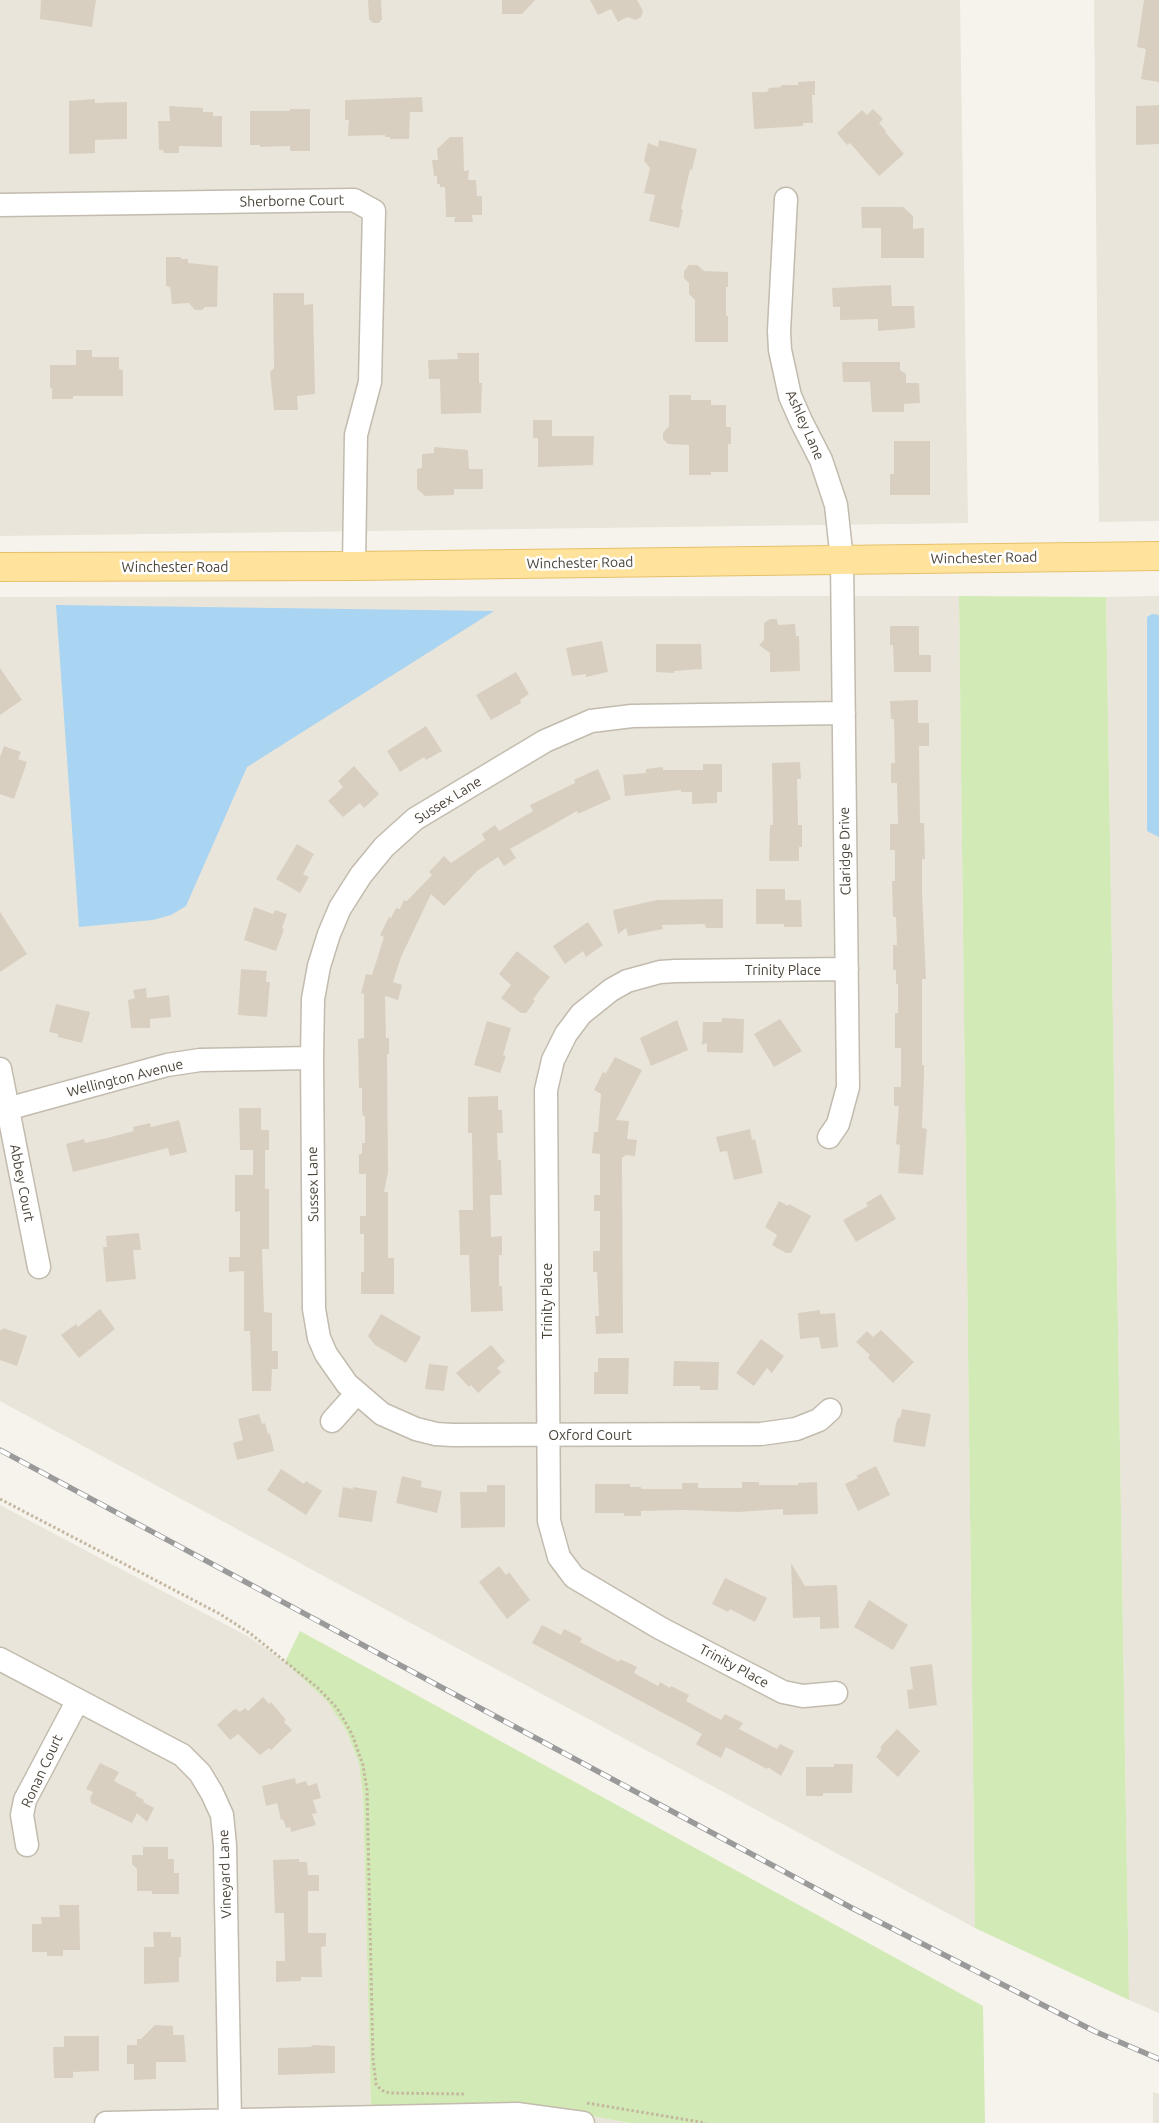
<!DOCTYPE html>
<style>
body{margin:0}
canvas{display:block;background:#f6f3ec}
</style>
<canvas width="1159" height="2123"></canvas>
<script>
const c = document.querySelector('canvas').getContext('2d');
c.lineJoin = 'round';
function paint(path, color) {
  c.fillStyle = color;
  c.fill(path, 'evenodd');
}
function poly(rows) {
  const path = new Path2D();
  for (const r of rows) {
    path.moveTo(r[0], r[1]);
    for (let i = 2; i < r.length; i += 2) path.lineTo(r[i], r[i + 1]);
  }
  return path;
}
function trace(path, color, width, dash) {
  c.strokeStyle = color;
  c.lineWidth = width;
  c.lineCap = dash ? 'butt' : 'round';
  c.setLineDash(dash || []);
  c.stroke(path);
}
function drawText(font, color, halo, rows, align = 'center') {
  c.font = font + ' Ubuntu,sans-serif';
  c.lineWidth = 5;
  c.setLineDash([]);
  c.textBaseline = 'middle';
  c.strokeStyle = halo;
  c.fillStyle = color;
  for (const [text, x, y, turn = 0] of rows) {
    c.save();
    c.translate(x, y);
    c.rotate((+turn || 0) * Math.PI / 180);
    c.textAlign = isNaN(turn) ? turn : align;
    if (halo) c.strokeText(text, 0, 0);
    c.fillText(text, 0, 0);
    c.restore();
  }
}
const residential = poly([
 [0,0,960,0,968,523,0,536],
 [1094,0,1159,0,1159,521,1099,522],
 [959,596,975,1928,0,1401,0,597],
 [1159,596,1159,2013,1129,2000,1106,597],
 [0,1505,251,1638,285,1662,327,1700,346,1730,359,1763,363,1796,371,2109,586,2115,630,2123,0,2123],
 [1153,2092,1159,2094,1159,2123,1153,2123]
]);
const green = poly([
 [959,596,1106,597,1129,2000,975,1928],
 [300,1631,983,2006,985,2123,630,2123,586,2115,371,2109,363,1796,359,1763,346,1730,327,1701,285,1662]
]);
const water = poly([
 [56,605,494,611,247,767,186,906,171,915,153,920,79,927],
 [1152,614,1159,615,1159,837,1147,831,1147,617]
]);
const building = poly([
 [41,0,96,0,92,27,40,19],
 [368,0,381,0,382,19,379,23,373,23,369,19],
 [502,0,535,0,522,14,502,14],
 [590,0,637,0,643,11,641,17,636,20,627,17,618,22,611,9,598,15],
 [1144,0,1159,0,1159,82,1141,79,1146,49,1137,47],
 [815,81,815,95,812,95,813,123,803,123,803,126,754,129,752,92,767,92,769,88,781,87,781,85,798,85,798,82],
 [422,97,423,112,410,112,409,139,390,139,390,137,385,137,385,135,348,136,349,120,345,120,345,100],
 [95,99,95,103,127,102,127,139,95,140,95,153,69,154,69,101],
 [1159,105,1159,144,1136,145,1136,106],
 [169,106,203,108,203,112,213,112,213,116,222,116,222,147,179,146,179,153,164,153,163,150,159,150,158,121,170,121],
 [290,109,310,109,310,151,290,151,290,146,260,147,260,145,250,145,250,111,290,111],
 [873,109,883,119,879,123,886,131,885,132,904,154,879,176,850,143,847,145,837,133,862,110,867,115],
 [450,137,463,137,464,171,469,170,468,180,476,180,477,196,482,196,482,215,472,215,473,222,454,222,455,217,446,217,445,187,440,187,440,184,437,184,437,176,434,176,432,160,438,160,437,149],
 [659,140,697,149,692,170,690,169,681,209,683,210,679,228,649,221,655,195,644,193,650,168,644,161,648,143,658,147],
 [861,207,903,207,913,216,913,229,924,228,924,258,881,258,881,228,862,228],
 [166,257,181,257,181,259,188,259,188,263,218,266,217,307,205,307,202,310,195,310,189,303,172,304,170,287,166,286],
 [689,265,697,265,704,271,728,272,728,287,726,287,726,316,728,316,728,342,695,342,695,300,689,294,689,283,684,278,684,271],
 [891,285,892,306,914,306,915,328,878,331,878,319,840,320,840,307,833,307,832,288],
 [273,293,304,293,304,305,313,304,315,394,297,396,298,410,274,410,270,372,274,368],
 [76,350,92,350,92,357,119,357,119,369,123,370,123,396,73,396,73,399,52,399,52,388,50,388,50,365,76,365],
 [457,353,479,353,479,383,482,383,481,413,441,414,440,379,429,379,428,360,458,359],
 [842,362,900,362,900,370,906,374,906,383,919,383,920,403,904,404,904,412,872,412,870,382,843,382],
 [669,395,691,395,691,400,711,400,711,405,726,405,726,427,731,427,731,444,728,444,728,472,711,472,711,475,689,475,689,445,668,444,663,439,663,433,669,426],
 [533,420,552,420,552,436,594,436,593,465,538,467,538,438,533,438],
 [894,441,930,441,930,495,890,495,890,474,894,474],
 [434,447,468,450,469,469,483,469,483,489,454,489,454,495,425,496,417,489,417,469,422,468,422,454,434,453],
 [770,619,777,619,778,625,795,624,796,636,799,636,800,671,770,672,770,653,759,645,764,640,764,623],
 [890,626,919,626,919,655,931,655,931,672,894,672,893,645,890,645],
 [602,641,608,672,586,677,586,674,572,676,566,648],
 [656,644,701,644,702,669,674,671,674,673,656,672],
 [0,668,22,700,0,715],
 [516,672,529,694,520,700,521,703,491,720,476,695],
 [918,700,918,723,929,723,929,746,919,746,920,823,924,823,925,859,922,859,922,891,926,979,922,979,922,1065,924,1065,924,1077,922,1128,927,1129,923,1175,898,1173,900,1145,896,1144,899,1106,894,1106,894,1087,901,1087,901,1048,895,1048,895,1013,898,1013,898,984,896,984,896,970,893,970,893,945,897,945,896,917,893,917,892,881,895,881,895,850,890,850,890,824,898,824,897,783,891,783,891,763,895,763,894,719,891,719,890,701],
 [426,726,442,751,426,760,424,757,400,772,387,751],
 [4,746,21,752,18,759,27,762,14,799,0,794,0,757],
 [800,762,801,779,797,779,798,825,802,825,802,847,799,847,799,861,769,861,770,825,773,825,772,763],
 [703,764,722,764,722,792,717,792,717,803,692,804,692,792,681,792,681,790,625,796,623,775,646,773,646,769,663,767,663,770,703,770],
 [354,766,379,794,364,808,360,803,343,817,328,801,343,787,338,781],
 [598,769,611,799,578,814,577,811,510,849,516,858,504,866,498,857,477,871,444,906,431,894,401,957,393,982,402,985,398,1000,385,996,386,1038,389,1038,389,1054,387,1054,388,1172,384,1192,388,1192,388,1258,394,1258,394,1294,361,1294,361,1272,364,1272,364,1234,360,1234,360,1216,366,1216,366,1174,359,1174,359,1154,362,1154,362,1143,365,1143,365,1116,363,1116,362,1111,362,1088,359,1088,358,1039,364,1038,364,994,361,993,366,974,372,975,384,937,380,935,389,917,391,918,396,908,400,909,404,900,407,901,432,875,429,872,444,856,451,863,485,840,482,834,495,825,499,831,533,811,530,805,575,783,574,780,578,778],
 [297,844,314,854,303,874,309,877,300,893,276,879],
 [756,889,785,889,785,900,801,900,802,927,784,927,784,924,756,924],
 [723,899,723,928,706,928,705,924,662,925,663,929,628,936,626,928,618,934,613,910,657,900],
 [254,907,273,914,275,910,287,914,282,928,284,929,276,951,244,940],
 [0,912,27,954,0,972],
 [588,922,603,945,586,957,583,951,565,964,553,946],
 [517,951,550,977,533,999,535,1001,526,1013,521,1013,501,998,511,985,499,974],
 [241,969,267,971,266,982,270,982,267,1017,238,1015],
 [146,988,147,998,169,995,171,1017,150,1019,150,1028,131,1028,128,1000,135,998,133,990],
 [56,1004,90,1012,82,1043,58,1037,58,1034,49,1032],
 [722,1018,744,1019,743,1053,707,1052,707,1043,702,1045,703,1022,722,1022],
 [780,1019,802,1051,774,1067,754,1034],
 [677,1020,688,1050,651,1066,640,1038],
 [487,1021,511,1028,503,1055,506,1056,500,1073,474,1065],
 [615,1057,642,1070,616,1120,629,1121,627,1139,637,1140,635,1156,625,1155,624,1157,622,1157,623,1333,596,1334,595,1316,599,1316,597,1272,593,1272,593,1251,600,1251,600,1211,594,1211,594,1195,600,1195,600,1154,592,1153,594,1132,598,1132,601,1094,594,1090,603,1072,606,1073],
 [498,1096,498,1110,502,1110,503,1133,497,1133,498,1160,501,1160,502,1195,490,1195,491,1237,502,1236,502,1255,499,1255,499,1286,502,1286,503,1311,471,1312,469,1255,460,1255,460,1244,459,1210,473,1210,472,1133,468,1133,468,1097],
 [239,1108,261,1108,261,1130,269,1130,269,1150,265,1150,265,1189,269,1189,269,1249,262,1249,264,1312,272,1313,272,1351,278,1351,278,1369,272,1369,271,1391,252,1391,250,1331,244,1331,244,1271,229,1272,229,1257,240,1257,240,1211,235,1212,235,1175,253,1175,253,1150,240,1150],
 [179,1120,187,1152,170,1156,168,1148,73,1172,66,1144,84,1139,85,1143,107,1138,134,1131,133,1127,150,1123,151,1127],
 [750,1129,752,1140,755,1139,763,1173,734,1180,727,1151,720,1152,716,1137],
 [881,1194,896,1219,856,1242,843,1220,868,1206,866,1203],
 [779,1201,788,1206,789,1204,811,1216,791,1253,786,1253,772,1245,777,1235,765,1227],
 [139,1233,141,1250,133,1250,136,1279,106,1282,103,1247,107,1247,106,1236],
 [100,1309,115,1329,79,1358,61,1335,76,1324,78,1327],
 [820,1310,820,1314,835,1313,838,1347,821,1349,819,1337,800,1339,798,1313],
 [381,1314,421,1337,406,1363,375,1345,368,1336],
 [3,1328,27,1336,17,1366,0,1360,0,1330,2,1330],
 [881,1330,914,1362,893,1383,868,1358,870,1355,856,1342,867,1331,873,1337],
 [761,1339,784,1356,772,1373,767,1368,754,1386,736,1373],
 [491,1345,505,1361,497,1368,501,1372,478,1393,471,1385,469,1387,456,1373],
 [598,1358,629,1358,628,1394,594,1394,594,1372,598,1372],
 [674,1361,719,1362,718,1390,700,1390,700,1386,673,1386],
 [429,1364,448,1366,444,1391,425,1389],
 [902,1409,931,1414,925,1447,893,1442,896,1423,898,1418,900,1418],
 [259,1414,262,1424,265,1423,268,1434,270,1433,274,1451,237,1460,233,1443,243,1440,238,1419],
 [876,1466,890,1495,858,1511,845,1484,858,1478,856,1476],
 [281,1469,304,1484,306,1481,322,1491,306,1515,267,1490],
 [402,1476,422,1481,421,1487,442,1491,437,1513,396,1503],
 [742,1482,759,1482,759,1485,798,1485,798,1483,817,1482,818,1514,783,1515,783,1509,738,1512,683,1510,641,1511,641,1516,624,1516,624,1513,595,1513,595,1484,630,1484,630,1487,641,1487,641,1489,682,1489,682,1483,698,1483,698,1488,742,1488],
 [487,1485,505,1485,505,1527,461,1528,460,1492,487,1492],
 [343,1487,353,1489,353,1487,377,1491,372,1522,338,1517],
 [791,1563,805,1586,837,1585,839,1628,820,1629,820,1617,793,1618],
 [499,1566,506,1575,509,1572,530,1600,507,1619,479,1582],
 [725,1578,767,1598,755,1622,730,1609,728,1612,712,1604],
 [869,1600,908,1625,893,1650,854,1627],
 [542,1625,561,1635,564,1629,582,1638,580,1642,619,1662,620,1659,637,1667,634,1673,658,1686,660,1682,670,1688,671,1686,689,1695,686,1701,721,1720,725,1714,743,1723,739,1729,777,1749,780,1744,794,1751,781,1776,768,1767,767,1769,726,1747,721,1758,699,1746,696,1744,702,1734,693,1729,532,1643],
 [932,1664,937,1705,909,1709,907,1690,913,1689,910,1667],
 [263,1697,269,1704,271,1702,286,1720,284,1722,292,1730,271,1750,269,1748,260,1755,238,1734,230,1740,217,1725,233,1710,236,1709,240,1712,245,1708,248,1711],
 [897,1729,920,1751,898,1777,876,1757,882,1749,880,1748,884,1743],
 [100,1763,119,1772,114,1781,137,1793,135,1795,144,1800,143,1802,154,1808,147,1822,137,1813,132,1823,91,1803,90,1798,93,1792,86,1789],
 [834,1764,853,1764,852,1793,823,1793,823,1796,806,1796,806,1767,834,1767],
 [295,1778,296,1784,306,1781,308,1786,317,1783,321,1798,313,1800,317,1813,312,1814,316,1825,291,1832,290,1827,286,1828,283,1819,281,1820,277,1803,266,1806,262,1786],
 [143,1847,168,1847,168,1859,174,1859,174,1873,179,1873,179,1894,152,1894,152,1891,137,1891,137,1869,132,1864,132,1855,143,1855],
 [299,1859,299,1862,307,1862,308,1875,319,1875,319,1891,308,1891,308,1933,326,1933,326,1946,321,1947,322,1977,301,1977,301,1981,276,1982,276,1961,285,1961,284,1913,275,1913,273,1860],
 [59,1905,79,1905,80,1950,63,1950,63,1956,47,1956,47,1952,32,1952,32,1924,42,1924,41,1917,60,1917],
 [153,1932,171,1932,171,1937,181,1937,181,1957,179,1957,179,1982,144,1984,144,1947,154,1947],
 [155,2025,173,2026,173,2035,184,2035,186,2062,156,2062,156,2079,134,2080,134,2064,127,2064,127,2045,137,2045,137,2039,141,2039],
 [64,2036,99,2036,99,2071,73,2072,73,2078,54,2078,53,2047,64,2047],
 [313,2045,335,2046,335,2073,278,2075,278,2048,311,2047]
]);
const path = poly([
 [0,1499,220,1614,251,1634,318,1688,337,1708,352,1734,363,1765,367,1790,373,2059,376,2084,381,2090,389,2093,464,2094],
 [587,2103,706,2123]
]);
const minor = poly([
 [786,199,779,331,780,350,790,396,801,421,821,460,836,505,842,560,848,1087,838,1124,829,1137],
 [0,205,354,200,374,211,370,382,356,435,354,566],
 [0,1069,39,1267],
 [0,1111,167,1065,200,1060,312,1058],
 [830,1410,819,1420,796,1429,761,1434,452,1435,436,1434,416,1429,382,1414,347,1384,326,1354,319,1338,314,1309,312,1058,313,999,319,966,329,934,340,908,361,875,384,847,415,819,545,741,591,721,632,716,844,713],
 [332,1421,357,1393],
 [0,1659,182,1755,200,1773,212,1793,222,1815,225,1845,230,2121],
 [836,1693,803,1696,783,1692,660,1628,574,1577,559,1557,549,1521,546,1090,553,1060,566,1034,581,1014,611,990,627,981,660,972,675,971,847,969],
 [27,1845,22,1815,25,1800,78,1700],
 [106,2123,517,2114,583,2123]
]);
const major = poly([
 [0,567,354,566,1159,556]
]);
const rail = poly([
 [0,1450,850,1907,1094,2031,1159,2059]
]);
const streetNames = [
 ["Sherborne Court",292,201,-1],
 ["Ashley Lane",805,425,66],
 ["Winchester Road",984,558,-1],
 ["Winchester Road",580,563,-1],
 ["Winchester Road",175,567],
 ["Sussex Lane",448,800,-32],
 ["Claridge Drive",845,851,-91],
 ["Trinity Place",783,970],
 ["Wellington Avenue",125,1078,-14],
 ["Abbey Court",22,1183,79],
 ["Sussex Lane",313,1184,-91],
 ["Trinity Place",547,1301,-90],
 ["Oxford Court",590,1435],
 ["Trinity Place",734,1666,28],
 ["Ronan Court",42,1771,-65],
 ["Vineyard Lane",225,1874,-92]
];
paint(residential, '#eae5da');
paint(green, '#d2eab5');
paint(water, '#a9d4f2');
paint(building, '#d8cfc1');
trace(minor, '#c2bbae', 25);
trace(major, '#e6c16a', 30);
trace(path, '#c4b79f', 3, [2.5, 2.5]);
trace(minor, '#fff', 22);
trace(major, '#ffe39c', 28);
trace(rail, '#9a9a9a', 5.5);
trace(rail, '#fff', 4, [11]);
drawText('14px', '#4b4439', '#fff', streetNames);
</script>
